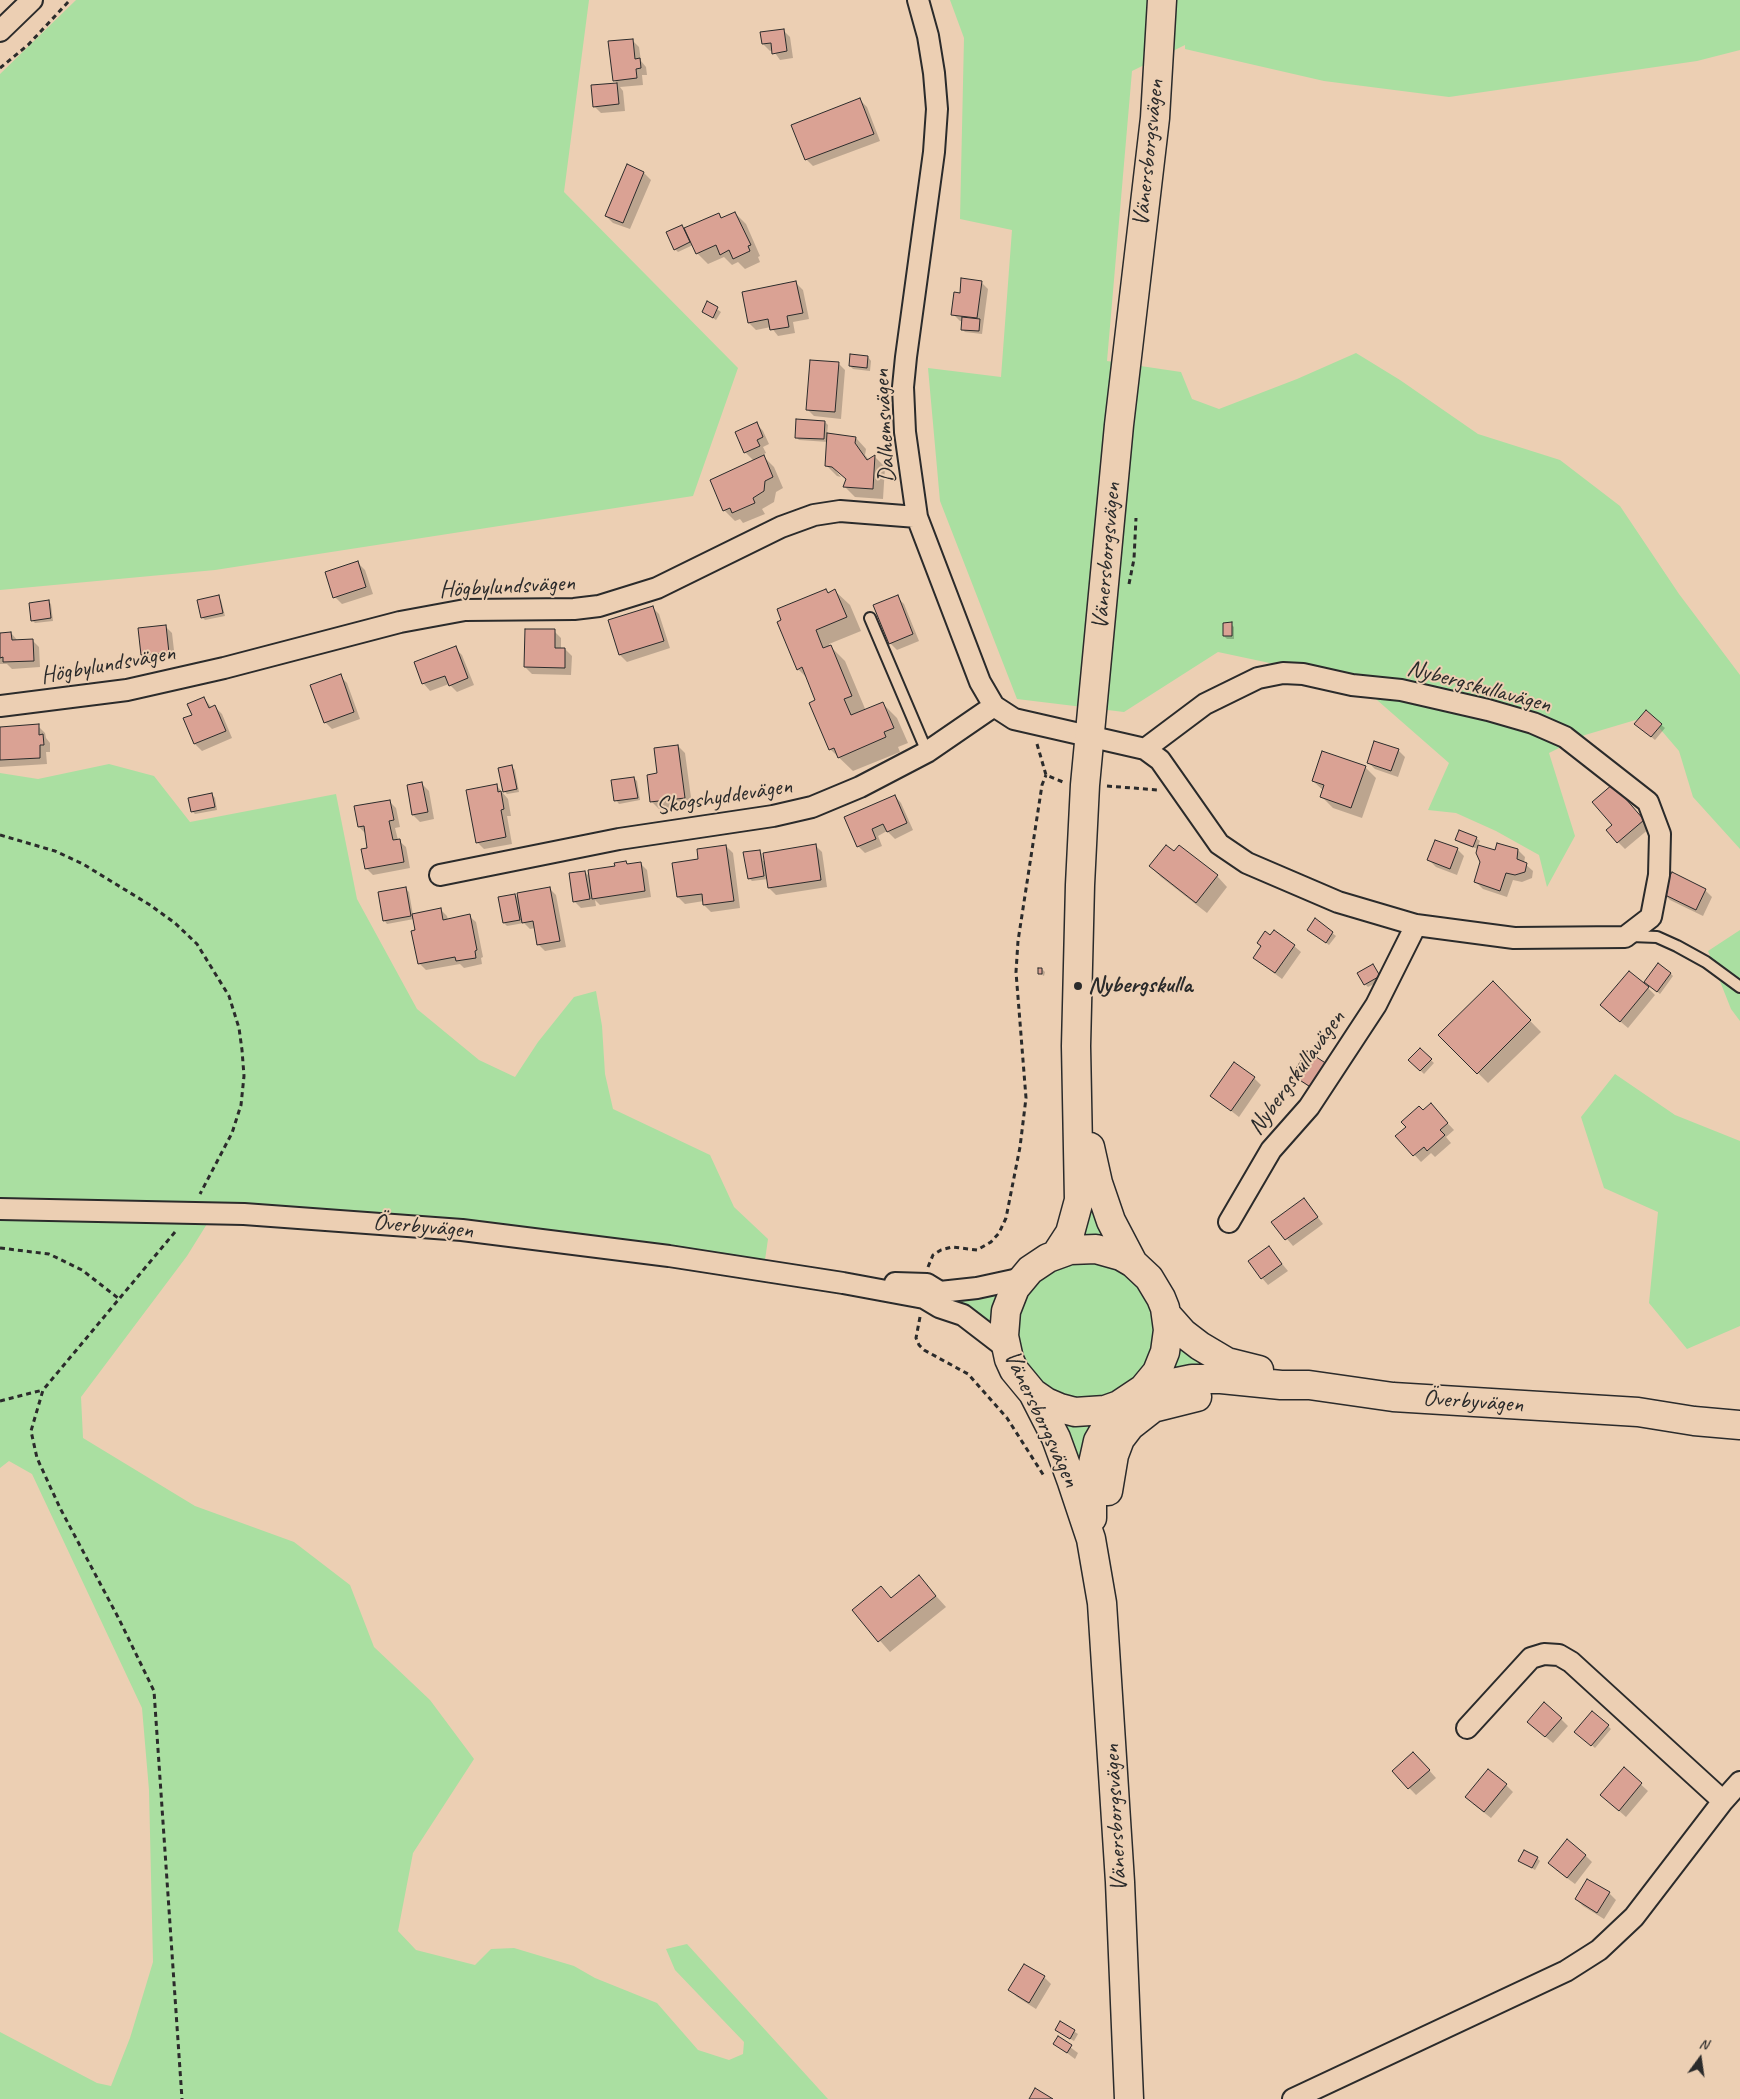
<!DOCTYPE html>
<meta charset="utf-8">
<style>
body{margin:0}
#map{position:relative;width:1740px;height:2099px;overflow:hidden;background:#eccfb3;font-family:Caveat,sans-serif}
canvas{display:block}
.north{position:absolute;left:1675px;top:2034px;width:50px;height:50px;-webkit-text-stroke:4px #eccfb3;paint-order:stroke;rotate:14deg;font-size:14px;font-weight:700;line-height:20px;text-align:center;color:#2b2b2b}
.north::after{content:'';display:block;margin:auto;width:18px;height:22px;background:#2b2b2b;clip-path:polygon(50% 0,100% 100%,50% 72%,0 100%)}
</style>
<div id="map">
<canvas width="1740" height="2099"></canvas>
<div class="north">N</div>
</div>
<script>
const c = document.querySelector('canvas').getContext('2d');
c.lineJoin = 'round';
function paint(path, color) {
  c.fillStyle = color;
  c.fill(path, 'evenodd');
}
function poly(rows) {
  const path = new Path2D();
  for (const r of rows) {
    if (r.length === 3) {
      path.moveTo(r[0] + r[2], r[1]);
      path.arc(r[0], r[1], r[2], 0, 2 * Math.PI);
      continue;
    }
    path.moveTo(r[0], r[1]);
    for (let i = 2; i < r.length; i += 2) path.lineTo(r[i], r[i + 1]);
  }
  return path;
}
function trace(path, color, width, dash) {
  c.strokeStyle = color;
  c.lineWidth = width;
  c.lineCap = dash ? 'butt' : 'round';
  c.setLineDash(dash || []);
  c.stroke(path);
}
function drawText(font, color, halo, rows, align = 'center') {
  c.font = font + ' Caveat,sans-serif';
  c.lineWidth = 4;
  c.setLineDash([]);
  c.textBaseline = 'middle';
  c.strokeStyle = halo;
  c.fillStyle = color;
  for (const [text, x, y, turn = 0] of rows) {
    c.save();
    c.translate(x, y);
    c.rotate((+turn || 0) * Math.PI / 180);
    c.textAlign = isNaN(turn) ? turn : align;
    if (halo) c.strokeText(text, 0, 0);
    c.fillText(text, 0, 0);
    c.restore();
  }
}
const green = poly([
 [76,0,589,0,564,192,738,368,693,496,215,570,0,590,0,74],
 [950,0,1740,0,1740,50,1697,61,1449,97,1324,81,1185,49,1185,45,1132,71,1107,361,1181,372,1192,399,1219,409,1297,379,1356,353,1400,380,1478,434,1560,460,1620,506,1679,594,1740,675,1740,849,1693,797,1679,751,1649,716,1585,735,1549,753,1575,836,1547,887,1539,855,1496,831,1456,813,1428,810,1449,763,1369,693,1279,665,1218,652,1124,712,1017,699,940,501,928,368,1001,377,1012,230,960,219,964,38],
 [109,764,154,776,190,822,336,794,357,899,417,1009,479,1060,515,1077,538,1042,574,997,596,991,602,1026,605,1074,613,1109,710,1155,734,1207,768,1239,765,1260,616,1239,220,1203,187,1256,81,1397,83,1438,195,1506,294,1542,350,1585,374,1647,430,1700,474,1759,413,1853,398,1931,416,1950,475,1965,491,1949,514,1948,574,1966,595,1978,657,2003,698,2050,729,2060,743,2054,744,2042,675,1970,666,1949,687,1944,828,2099,0,2099,0,2032,97,2083,111,2086,130,2038,153,1962,149,1790,142,1708,32,1474,9,1461,0,1468,0,773,38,779],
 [1740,930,1740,1021,1731,1009,1708,951],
 [1615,1074,1675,1115,1740,1141,1740,1326,1687,1349,1649,1303,1658,1212,1604,1188,1581,1117],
 [1087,1185,1112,1245,1078,1239],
 [1086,1330,70],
 [999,1290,991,1322,973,1309,937,1295],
 [1176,1343,1213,1366,1168,1372],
 [1060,1423,1091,1427,1081,1476]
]);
const shadow = poly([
 [783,30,790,37,793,58,780,60,773,50,770,51,763,44],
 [632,40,639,47,641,61,646,67,647,75,642,75,643,85,620,87,623,91,625,111,601,113,594,106,592,86,618,84,614,80],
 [860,100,867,107,880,141,813,166,806,159],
 [644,173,651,180,630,229,613,223,606,216],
 [735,213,746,224,760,256,758,257,760,262,745,269,738,262,732,265,724,257,708,264,697,253,693,245,678,252,675,249,682,226,685,229,718,214,723,219],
 [981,282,988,289,982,334,965,332,962,329,963,321,960,321,953,314,961,294],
 [796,283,803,290,809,319,793,322,795,333,778,336,771,327,756,330,749,323],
 [708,303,721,312,716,320,703,311],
 [868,357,871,361,870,371,853,369,850,366],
 [838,363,845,370,841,419,814,416,807,409],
 [825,422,828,425,827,434,856,438,866,449,865,455,869,460,874,456,885,467,883,499,855,497,845,487,852,483,836,468,836,471,841,477,837,476,826,465,828,442,799,440,796,437],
 [757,424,763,431,769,444,763,447,766,453,762,455,774,467,783,488,776,492,774,502,762,509,765,514,743,523,740,519,735,521,724,510,754,461,745,452],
 [358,563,365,570,373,594,342,604,335,597],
 [826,590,829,593,835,591,850,605,861,631,829,644,830,646,845,661,866,711,883,704,897,718,908,743,898,747,900,752,853,771,830,749,817,701,808,679,798,669],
 [218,597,221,600,225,616,205,620,202,617],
 [897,597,904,604,919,641,897,650,890,643],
 [48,601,51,604,53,621,35,623,32,620],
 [652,607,659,614,670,648,627,662,620,655,609,621],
 [1231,624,1234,627,1234,639,1227,639,1224,636],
 [165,626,172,633,175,659,149,662,142,655],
 [554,631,561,638,561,649,565,649,572,656,571,675,532,674,525,667],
 [11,633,18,641,32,640,39,647,40,667,12,669,7,664,0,664,0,634],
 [455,648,462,655,474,685,457,692,449,684,430,691,424,684,416,663],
 [340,676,347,683,360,719,332,729,325,722],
 [204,698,212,708,215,707,222,714,232,738,202,751,195,744,185,719,194,715],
 [1646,712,1665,728,1655,740,1639,727],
 [38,726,45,733,46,738,50,743,50,752,46,752,47,764,0,767,0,728],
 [678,746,685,753,692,805,659,809,652,802,659,775],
 [1398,750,1405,757,1398,777,1375,769,1368,762],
 [512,767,515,770,519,792,507,794,504,791],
 [1365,767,1376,778,1362,818,1333,808,1322,797,1324,791,1313,781],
 [634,778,637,781,640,800,619,804,616,800],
 [422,784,429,791,434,819,420,822,413,815],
 [497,786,508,799,511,816,507,816,512,844,484,849,477,842],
 [1620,792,1650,828,1625,849,1618,842,1614,825],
 [212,794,215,798,217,810,195,814,192,811],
 [895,796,901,803,913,830,895,839,887,831,878,836,882,846,865,853,858,846,846,818],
 [389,801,396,808,400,827,395,828,398,840,406,847,410,868,373,875,366,868,369,849,366,834,359,827,355,807],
 [1476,838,1480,841,1477,847,1496,851,1518,850,1525,857,1524,863,1533,871,1532,878,1522,882,1513,880,1507,897,1483,889,1476,882,1482,862,1478,849,1460,843,1457,840],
 [815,845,822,852,827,887,776,895,769,888,768,879,752,881,749,878,759,851,762,854,763,861],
 [726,846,733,853,740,908,711,912,704,905,704,901,685,904,678,897,699,860],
 [1457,849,1464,856,1457,875,1436,867,1429,860],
 [626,862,629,865,640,863,647,870,651,897,600,905,595,900,596,906,581,908,574,901,585,872,590,877],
 [1150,866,1217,876,1227,887,1207,913,1161,877],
 [549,888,556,895,566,947,545,951,538,944,535,928,530,929,524,923,507,926,504,923,515,895,519,899],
 [406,889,409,892,413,915,440,909,447,916,448,920,469,916,476,922,483,957,481,958,482,964,464,968,460,964,426,970,419,963,414,919,387,924,384,920],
 [1705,890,1712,897,1703,916,1670,900,1663,893],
 [1315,920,1336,936,1329,945,1312,933],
 [1262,946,1294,946,1301,952,1282,979,1254,958],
 [1373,966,1382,980,1368,987,1365,984],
 [1042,969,1045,972,1044,976,1039,973],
 [1670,973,1673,976,1660,994,1648,985],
 [1493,983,1541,1032,1488,1083,1440,1035],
 [1648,988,1655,995,1628,1028,1609,1012],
 [1420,1050,1434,1063,1424,1074,1410,1060],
 [1307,1053,1320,1094,1300,1081,1293,1075],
 [1254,1078,1261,1085,1239,1117,1212,1096],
 [1423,1111,1437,1112,1454,1130,1446,1137,1451,1143,1435,1157,1431,1153,1421,1162,1397,1136],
 [1304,1200,1323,1224,1293,1246,1273,1222],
 [1269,1248,1288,1271,1268,1285,1262,1278],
 [919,1577,946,1607,890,1652,853,1610,892,1599],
 [1561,1719,1568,1726,1553,1743,1536,1729],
 [1608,1726,1611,1729,1595,1748,1579,1734],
 [1420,1760,1436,1778,1416,1795,1393,1771],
 [1624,1769,1648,1791,1626,1817,1609,1802],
 [1506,1785,1513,1792,1491,1818,1473,1804],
 [1585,1855,1592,1862,1575,1884,1556,1870],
 [1537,1858,1540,1861,1535,1870,1520,1861],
 [1609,1893,1616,1900,1604,1919,1583,1906,1576,1899],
 [1044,1977,1051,1984,1036,2009,1017,1997,1010,1990],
 [1061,2023,1078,2034,1074,2041,1060,2033],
 [1058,2038,1078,2053,1075,2059,1055,2044]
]);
const building = poly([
 [784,29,787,51,772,54,771,43,762,44,760,32,784,29],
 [633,39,635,59,640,58,641,68,636,69,637,78,613,81,608,41,633,39],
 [617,83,619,104,593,107,591,85,617,83],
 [860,98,874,134,805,160,791,125,860,98],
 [627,164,644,172,623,223,605,216,627,164],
 [735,212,751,245,748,246,750,251,733,259,729,250,720,255,716,245,696,254,684,228,719,213,721,218,735,212],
 [682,225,690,242,674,250,666,232,682,225],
 [961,278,982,281,977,318,951,315,954,292,960,293,961,278],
 [796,281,803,313,787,316,789,327,770,330,768,319,748,323,742,292,796,281],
 [707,301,718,307,713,318,702,312,707,301],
 [962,317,980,319,979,331,961,330,962,317],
 [850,354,868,356,867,368,849,366,850,354],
 [810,360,839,362,835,412,806,410,810,360],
 [796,419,825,421,824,439,795,438,796,419],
 [757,422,763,437,757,440,760,446,744,453,735,432,757,422],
 [827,433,856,437,855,443,867,460,875,455,873,489,843,487,846,479,832,467,825,466,827,433],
 [764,455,773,477,765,481,764,491,753,498,755,503,732,513,730,508,723,511,710,480,764,455],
 [358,561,366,587,333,598,325,572,358,561],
 [826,589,828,593,835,589,847,617,816,630,823,648,831,645,852,696,844,699,851,715,883,702,894,728,884,732,886,737,838,758,834,748,829,750,809,703,815,700,802,667,797,670,777,622,781,620,777,609,826,589],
 [219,595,223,613,201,618,197,600,219,595],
 [898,595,913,634,889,644,873,605,898,595],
 [49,600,51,618,31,621,29,603,49,600],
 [653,606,664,641,619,655,608,620,653,606],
 [1232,622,1232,636,1223,636,1223,623,1232,622],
 [166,625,169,653,141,655,138,628,166,625],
 [525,629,555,629,555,648,565,648,565,668,524,667,525,629],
 [11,632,12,640,33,639,34,661,3,662,3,657,0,658,0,633,11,632],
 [456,646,468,678,449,686,445,676,422,684,414,662,456,646],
 [341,674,354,712,324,723,310,685,341,674],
 [204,697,209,708,215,705,226,731,194,744,183,718,192,715,187,704,204,697],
 [1646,710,1662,724,1651,737,1634,724,1646,710],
 [39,724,39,735,43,734,44,745,40,745,40,758,0,760,0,727,39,724],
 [1374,741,1399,749,1391,771,1367,763,1374,741],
 [678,745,685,798,650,802,647,775,657,773,654,748,678,745],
 [1322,751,1366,766,1351,808,1320,797,1324,785,1312,781,1322,751],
 [512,765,517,789,503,792,498,768,512,765],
 [634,777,638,798,614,801,611,780,634,777],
 [422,782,428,812,412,815,407,785,422,782],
 [497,784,498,792,501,791,504,809,501,810,506,837,476,843,466,790,497,784],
 [1613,784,1644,820,1617,843,1606,830,1612,825,1592,802,1613,784],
 [212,793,215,807,191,812,188,798,212,793],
 [895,795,907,823,887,832,883,824,872,829,876,839,857,847,844,817,895,795],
 [390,800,394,820,389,821,393,840,400,839,404,862,365,869,361,849,367,848,364,826,358,827,354,806,390,800],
 [1459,830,1477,837,1473,847,1455,840,1459,830],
 [1435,840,1458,848,1450,869,1427,860,1435,840],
 [1497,843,1518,849,1517,859,1527,863,1525,872,1515,875,1506,873,1500,891,1474,882,1480,862,1476,853,1478,845,1495,850,1497,843],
 [816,844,821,880,768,888,763,853,816,844],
 [726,845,734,901,703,905,702,894,677,897,672,863,698,859,697,849,726,845],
 [1166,845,1174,851,1179,845,1218,875,1196,903,1149,866,1166,845],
 [760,850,764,876,748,879,743,852,760,850],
 [626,861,627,864,641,862,645,891,592,899,588,870,615,866,614,863,626,861],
 [585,871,590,899,573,902,569,873,585,871],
 [1672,872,1706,889,1696,910,1661,893,1672,872],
 [406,887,411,916,383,921,378,892,406,887],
 [550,887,560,941,537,945,533,921,522,923,517,893,550,887],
 [515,894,520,920,503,923,498,897,515,894],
 [441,908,443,920,470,914,477,950,475,951,476,958,456,961,455,957,418,964,411,931,415,930,412,914,441,908],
 [1315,918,1333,932,1326,943,1307,930,1315,918],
 [1274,930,1295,945,1275,973,1253,958,1261,946,1257,943,1265,931,1270,935,1274,930],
 [1658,963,1671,973,1657,992,1644,982,1658,963],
 [1373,964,1380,976,1364,985,1357,973,1373,964],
 [1038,968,1042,968,1042,974,1038,974,1038,968],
 [1629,971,1649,987,1620,1022,1600,1005,1629,971],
 [1493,981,1531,1020,1477,1074,1438,1035,1493,981],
 [1420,1048,1432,1059,1420,1071,1408,1060,1420,1048],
 [1307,1051,1327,1064,1312,1088,1292,1075,1307,1051],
 [1234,1062,1255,1077,1231,1111,1210,1096,1234,1062],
 [1431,1103,1448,1123,1440,1130,1445,1135,1427,1151,1424,1147,1413,1156,1395,1136,1406,1127,1401,1122,1419,1106,1423,1110,1431,1103],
 [1304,1198,1318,1217,1285,1240,1271,1222,1304,1198],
 [1269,1246,1282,1264,1261,1279,1248,1261,1269,1246],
 [919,1575,936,1596,878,1642,852,1610,881,1586,891,1598,919,1575],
 [1544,1702,1562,1718,1545,1737,1527,1722,1544,1702],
 [1592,1711,1609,1725,1591,1746,1574,1732,1592,1711],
 [1413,1752,1430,1770,1408,1789,1392,1771,1413,1752],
 [1624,1767,1642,1783,1619,1811,1600,1795,1624,1767],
 [1488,1769,1507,1784,1484,1812,1465,1797,1488,1769],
 [1567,1839,1586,1855,1567,1878,1548,1863,1567,1839],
 [1524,1850,1538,1857,1532,1868,1518,1861,1524,1850],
 [1587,1879,1610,1892,1597,1913,1575,1899,1587,1879],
 [1024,1964,1045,1976,1029,2003,1008,1990,1024,1964],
 [1060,2021,1075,2030,1070,2039,1055,2030,1060,2021],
 [1058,2036,1072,2045,1067,2053,1053,2044,1058,2036],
 [1035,2088,1053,2099,1029,2099,1035,2088]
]);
const path = poly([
 [0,68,28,45,70,0],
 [1129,584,1134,559,1136,518],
 [1037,744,1046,775,1063,782],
 [1107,786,1158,790],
 [0,835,55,851,83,864,150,905,175,923,197,944,229,996,239,1028,242,1050,244,1076,241,1105,232,1133,200,1194],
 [175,1232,43,1390,31,1431,37,1458,60,1508,119,1619,154,1691,182,2099],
 [0,1248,49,1254,82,1270,118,1298],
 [928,1267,933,1255,941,1250,952,1247,977,1250,991,1242,999,1233,1006,1218,1020,1147,1026,1098,1016,972,1018,941,1042,785,1046,775],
 [920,1317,916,1338,919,1345,924,1350,968,1374,1007,1418,1044,1476],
 [0,1401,43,1390]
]);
const lane = poly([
 [870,618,927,752],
 [1631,936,1657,937,1677,946,1706,962,1740,987]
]);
const street = poly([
 [918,0,928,36,934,73,937,109,934,152,906,357,903,387,905,432,917,517,980,682,994,706,1014,719,1145,749,1160,760,1219,844,1247,863,1338,902,1416,925,1514,938,1625,937,1651,917,1659,875,1660,834,1648,802,1565,737,1533,723,1488,710,1401,690,1352,685,1303,674,1283,673,1258,678,1205,704,1145,749],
 [0,31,32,0],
 [0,706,127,690,224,668,400,622,465,610,574,609,599,606,657,588,781,527,814,515,840,511,917,517],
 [440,875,619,839,773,816,812,807,860,787,927,752,994,706],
 [0,1209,244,1214,462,1230,669,1256,843,1283,924,1298,939,1307,963,1315,1006,1348],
 [1229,1222,1271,1150,1309,1107,1376,1005,1416,925],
 [895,1283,927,1284,940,1292,977,1288,1023,1278],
 [1467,1728,1531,1658,1544,1654,1559,1655,1571,1662,1723,1801],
 [1293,2099,1566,1971,1599,1950,1634,1917,1723,1801,1740,1782]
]);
const secondary = poly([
 [1090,1147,1098,1183,1111,1221,1133,1263,1149,1278,1161,1298,1165,1308,1168,1330,1165,1352,1157,1372,1143,1389,1119,1405,1098,1441,1092,1468,1092,1518],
 [1057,1253,1070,1233,1079,1200,1076,1046,1080,885,1085,785,1119,425,1155,118,1162,0],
 [1167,1315,1183,1333,1200,1346,1227,1362,1259,1370],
 [1143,1389,1192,1379,1221,1379,1281,1385,1309,1385,1393,1397,1638,1412,1694,1421,1740,1425],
 [1033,1393,1046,1402,1060,1408,1075,1412,1105,1410,1119,1405],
 [1108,1491,1114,1455,1120,1439,1130,1426,1153,1408,1197,1397],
 [1129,2099,1120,1882,1102,1603,1091,1539,1072,1482,1056,1438,1033,1393,1014,1370,1009,1359,1004,1336,1006,1311,1015,1288,1030,1270,1048,1258,1070,1250,1096,1249,1121,1256,1133,1263]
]);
const markers = [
 [1078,986,5,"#2b2b2b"]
];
const streetNames = [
 ["Vänersborgsvägen",1149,153,-84],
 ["Dalhemsvägen",885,426,-93],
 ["Vänersborgsvägen",1107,556,-85],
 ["Högbylundsvägen",507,587,-3],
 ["Högbylundsvägen",108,665,-10],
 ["Nybergskullavägen",1479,687,15],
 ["Skogshyddevägen",724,797,-9],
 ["Nybergskullavägen",1297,1073,-54],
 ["Överbyvägen",423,1227,5],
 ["Överbyvägen",1473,1402,4],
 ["Vänersborgsvägen",1041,1419,65],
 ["Vänersborgsvägen",1116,1818,-93]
];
const poiNames = [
 ["Nybergskulla",1088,986]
];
paint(green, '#aadfa1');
paint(shadow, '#0003');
paint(building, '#daa294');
trace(building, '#2b2b2b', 1);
trace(lane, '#2b2b2b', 14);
trace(street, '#2b2b2b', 24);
trace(secondary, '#2b2b2b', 31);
trace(path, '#2b2b2b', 3, [5, 4]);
trace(lane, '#eccfb3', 10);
trace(street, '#eccfb3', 20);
trace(secondary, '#eccfb3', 28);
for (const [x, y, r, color] of markers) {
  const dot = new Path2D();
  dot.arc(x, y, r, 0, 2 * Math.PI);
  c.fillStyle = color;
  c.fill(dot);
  trace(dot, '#eccfb3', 2);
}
drawText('24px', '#2b2b2b', '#eccfb3', streetNames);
drawText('bold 24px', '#2b2b2b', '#eccfb3', poiNames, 'left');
</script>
